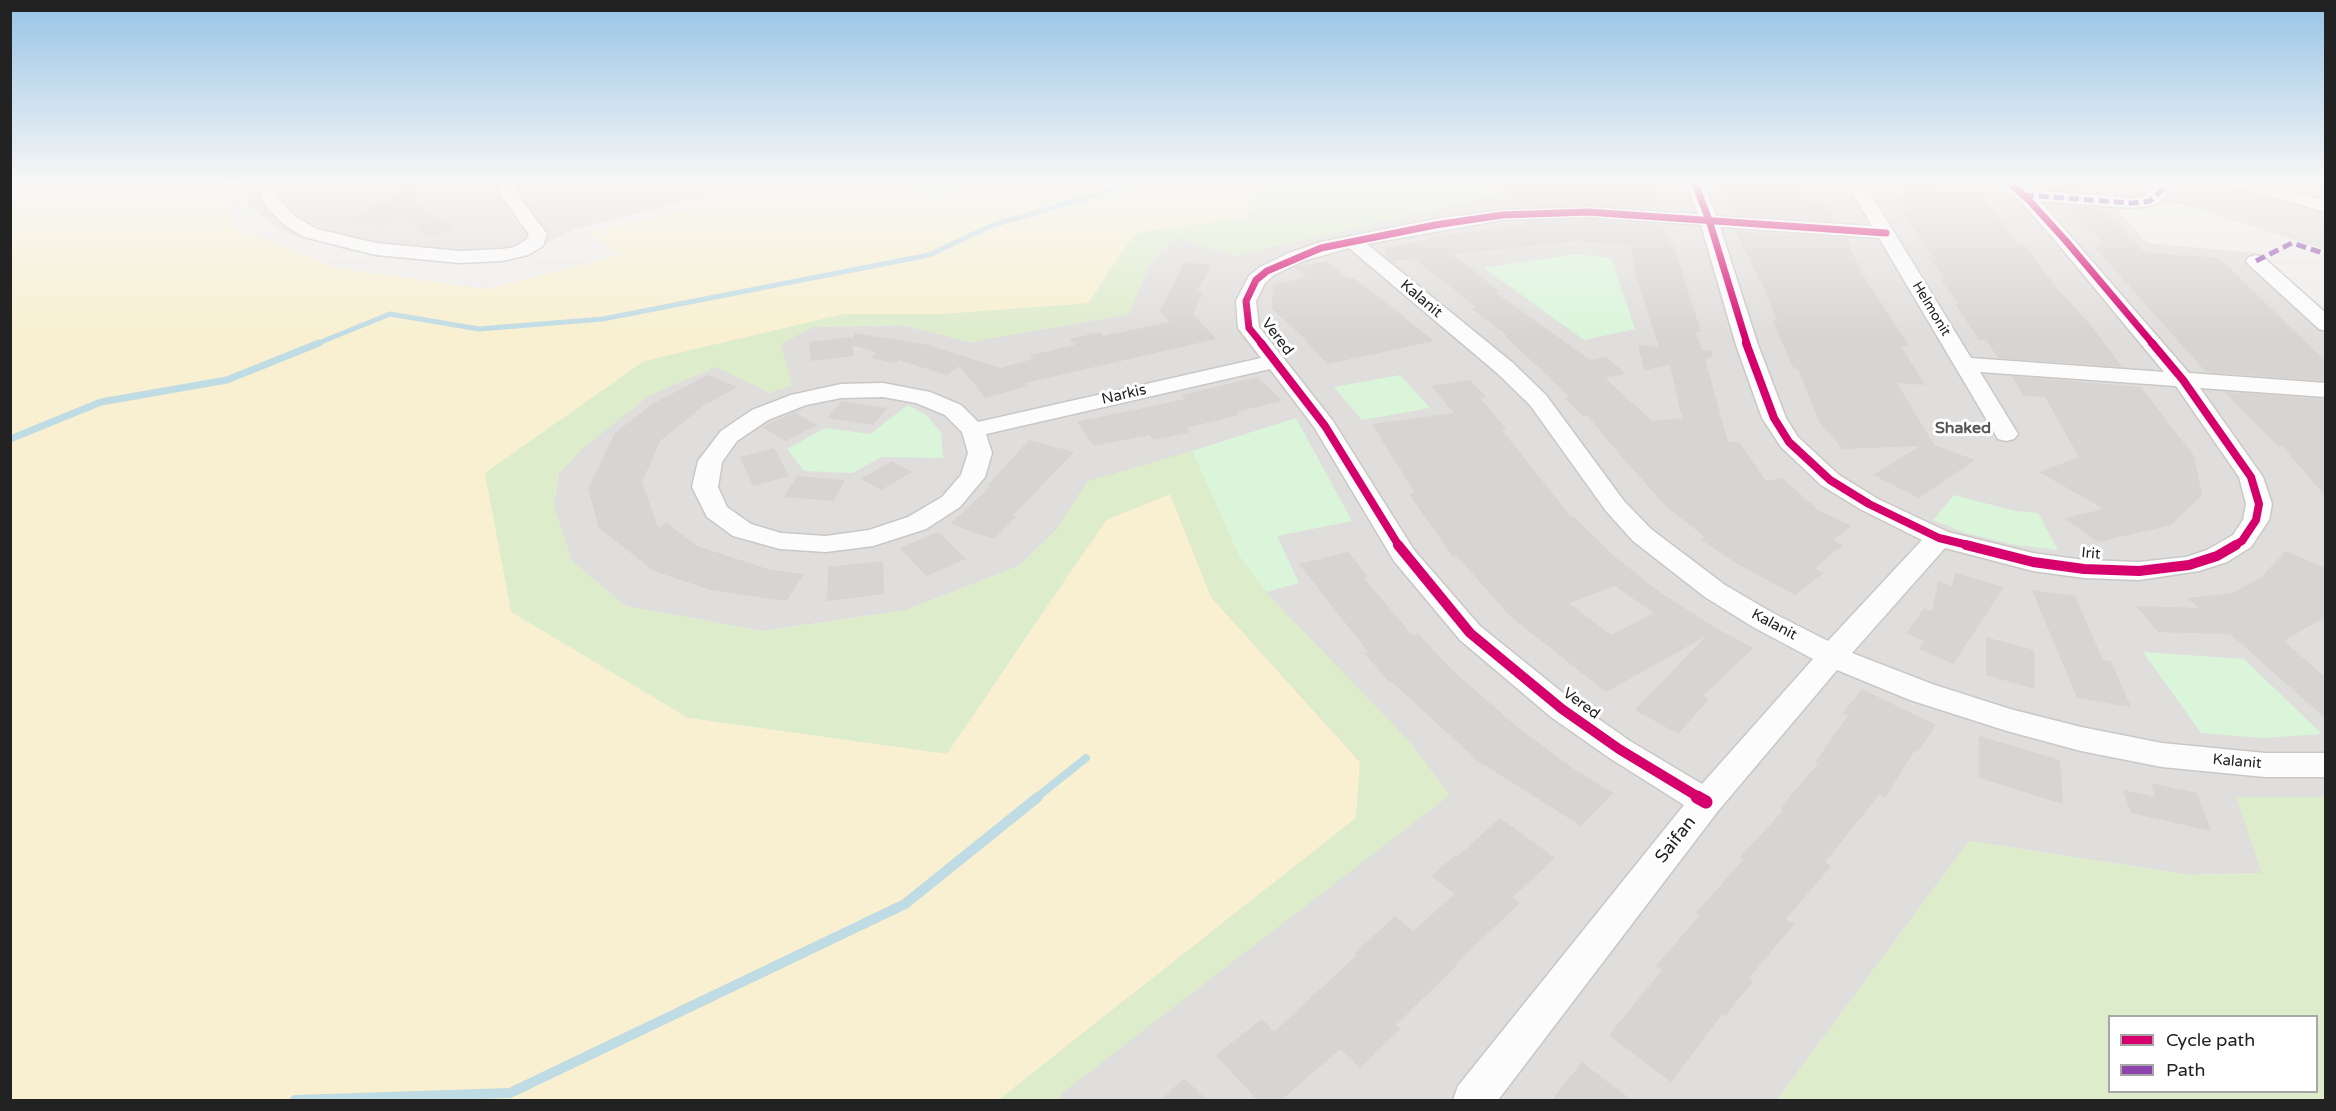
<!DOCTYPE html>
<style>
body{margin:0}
#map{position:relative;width:2336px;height:1111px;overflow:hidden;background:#f0eeeb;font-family:"Varela Round",sans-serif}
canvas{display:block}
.frame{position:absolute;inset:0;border:12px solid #222;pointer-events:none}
.legend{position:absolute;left:2108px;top:1015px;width:210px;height:78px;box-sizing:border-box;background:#fff;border:2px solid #a7a7a7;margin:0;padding:8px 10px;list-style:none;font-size:18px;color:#222}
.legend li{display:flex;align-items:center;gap:12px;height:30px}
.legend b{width:30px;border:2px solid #a7a7a7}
</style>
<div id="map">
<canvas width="2336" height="1111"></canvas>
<div class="frame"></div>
<ul class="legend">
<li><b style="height:8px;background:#d6006c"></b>Cycle path</li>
<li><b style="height:8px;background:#8e44ad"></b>Path</li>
</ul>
</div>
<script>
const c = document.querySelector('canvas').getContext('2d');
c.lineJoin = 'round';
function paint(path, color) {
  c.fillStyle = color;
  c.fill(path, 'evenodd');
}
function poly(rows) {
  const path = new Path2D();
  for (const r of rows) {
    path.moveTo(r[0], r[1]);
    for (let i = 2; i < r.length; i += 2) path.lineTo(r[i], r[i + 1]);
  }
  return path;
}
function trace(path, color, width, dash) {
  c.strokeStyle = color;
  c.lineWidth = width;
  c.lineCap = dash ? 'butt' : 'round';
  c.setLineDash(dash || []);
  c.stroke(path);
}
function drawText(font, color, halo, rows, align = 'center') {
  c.font = font + ' "Varela Round",sans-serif';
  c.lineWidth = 6;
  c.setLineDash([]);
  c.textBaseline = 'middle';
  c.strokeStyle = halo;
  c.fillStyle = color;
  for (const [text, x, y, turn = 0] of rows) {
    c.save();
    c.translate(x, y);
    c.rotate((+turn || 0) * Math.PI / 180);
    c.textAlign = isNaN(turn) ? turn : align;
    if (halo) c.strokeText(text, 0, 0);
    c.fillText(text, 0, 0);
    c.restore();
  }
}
const residential = poly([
 [244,181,926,181,902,186,822,190,719,192,576,229,516,257,413,260,346,250,281,231,249,206],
 [1482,181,2325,181,2325,250,2193,207,2145,197,2104,194,2147,243,2256,253,2325,313,2325,797,2319,798,2263,873,2190,875,1969,841,1777,1100,1061,1100,1088,481,1056,530,1019,566,906,610,763,631,625,606,571,560,554,506,560,463,634,390,813,327,904,325,970,342,1128,314,1150,263,1176,237,1233,255,1496,195]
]);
const grass = poly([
 [926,181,1017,181,927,195,913,184],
 [1266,181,1482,181,1497,195,1233,256,1176,237,1150,263,1129,314,970,342,904,325,813,327,781,344,792,385,770,393,716,367,650,395,582,449,558,475,554,506,571,560,625,606,763,631,906,610,1019,566,1056,530,1088,481,1192,451,1239,556,1266,592,1409,741,1450,795,1062,1093,1061,1100,998,1100,1356,818,1360,761,1211,597,1170,494,1106,520,947,754,688,718,511,612,484,473,644,361,843,314,939,314,1088,303,1135,233,1245,217],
 [2236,797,2325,797,2325,1100,1777,1100,1969,841,2190,875,2262,873],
 [2110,1016,2316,1016,2316,1092,2110,1092]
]);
const sand = poly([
 [11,181,223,181,233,226,337,268,486,289,620,255,589,233,714,202,927,195,1017,181,1266,181,1245,217,1135,233,1088,303,939,314,843,314,644,361,485,473,511,612,688,718,947,754,1106,520,1170,494,1211,597,1360,762,1356,818,998,1100,11,1100]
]);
const park = poly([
 [1576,254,1611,258,1635,329,1584,340,1484,268],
 [1400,375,1430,408,1362,420,1334,387],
 [908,405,927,416,941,432,943,458,882,457,852,473,804,471,787,449,825,428,870,434],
 [1296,418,1352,521,1277,536,1299,583,1266,592,1239,556,1192,451],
 [1954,495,2015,511,2038,513,2058,550,2016,545,1965,533,1933,520],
 [2143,652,2244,659,2322,734,2263,738,2201,733]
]);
const streamFar3 = poly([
 [316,344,390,314,479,329,603,319,929,255,993,225,1144,181]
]);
const streamFar2 = poly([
 [10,439,101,402,227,380,319,343]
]);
const streamFar1 = poly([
 [1036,798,1086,758]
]);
const stream = poly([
 [295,1100,510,1093,905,904,1038,797]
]);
const building = poly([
 [418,181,414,202,452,229,429,236,401,216,384,226,348,222],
 [1502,181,1596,181,1651,184,1659,209,1588,205,1518,207],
 [1719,181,1796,181,1807,202,1825,203,1835,221,1734,215],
 [2033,181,2074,181,2085,192,2042,189],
 [1899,189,1978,191,2019,244,2024,244,2056,287,2093,328,2122,367,1998,358,1986,340,1979,340,1955,304,1959,304,1940,279,1945,279,1928,256,1933,256,1901,210,1911,211,1895,194,1904,194],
 [2060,205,2101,208,2144,252,2219,258,2325,361,2325,381,2206,372,2096,249,2102,240],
 [1588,219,1664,225,1670,244,1673,244,1701,332,1695,332,1702,350,1712,351,1712,357,1705,359,1728,442,1739,442,1766,481,1782,478,1818,510,1851,526,1833,540,1843,545,1814,568,1823,573,1795,595,1739,565,1700,539,1705,537,1667,507,1621,456,1587,415,1583,416,1565,398,1570,397,1505,336,1508,336,1471,308,1476,307,1415,259,1392,261,1387,258,1386,248,1450,234,1528,224,1526,221],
 [1578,241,1630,245,1636,276,1659,347,1638,345,1644,370,1670,365,1682,418,1652,421,1605,378,1626,374,1606,357,1590,360,1495,292,1499,291,1452,254],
 [1735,231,1846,238,1861,272,1909,346,1901,346,1925,385,1897,383,1934,445,1975,460,1919,498,1873,475,1920,446,1843,449,1819,422,1798,369,1794,369,1772,320,1777,321,1765,290],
 [1327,261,1349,279,1354,278,1434,341,1327,364,1301,335,1272,309,1273,285,1307,277,1295,267],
 [1184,262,1212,265,1197,291,1203,292,1193,314,1216,339,1025,383,1028,386,985,398,960,366,947,375,899,360,897,363,870,358,876,352,852,345,854,356,811,361,809,342,851,337,852,342,854,333,928,345,1000,368,1033,359,1030,355,1075,345,1070,339,1100,332,1103,336,1170,322,1160,311],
 [708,375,737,387,703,406,660,441,642,482,658,528,667,523,697,546,771,570,804,574,786,601,711,590,654,571,599,528,588,489,615,433,654,403],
 [2011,376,2141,387,2194,456,2202,495,2171,525,2098,542,2064,518,2104,509,2039,472,2079,457,2045,397,2024,396],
 [1258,377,1282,401,1236,412,1238,415,1187,428,1190,432,1154,440,1149,435,1094,446,1077,422,1185,399,1181,395],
 [1470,380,1486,397,1480,398,1506,429,1502,430,1571,517,1574,517,1614,556,1661,593,1714,627,1753,648,1703,696,1709,699,1678,734,1635,710,1706,636,1606,692,1511,617,1457,556,1453,557,1409,494,1415,493,1372,424,1454,413,1431,386],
 [1615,586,1654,613,1611,635,1569,603],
 [2225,392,2325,399,2325,496,2283,447,2278,446],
 [842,401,887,408,873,425,827,418],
 [794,412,817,425,786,441,762,427],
 [1029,440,1074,452,1013,515,1017,516,994,539,950,524,991,486,988,485],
 [774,448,789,476,753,486,740,457],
 [892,461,912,472,881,490,861,479],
 [797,476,845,480,834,501,784,497],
 [938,532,966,559,926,576,900,548],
 [2286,551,2325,568,2325,617,2284,641,2325,677,2325,718,2230,634,2158,632,2136,606,2199,608,2187,598,2232,593,2260,578],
 [1348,552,1368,577,1364,578,1413,636,1418,634,1453,671,1515,725,1574,769,1613,793,1581,826,1478,761,1392,682,1390,683,1364,653,1368,652,1299,564],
 [883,561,884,594,827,601,828,567],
 [1955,573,2004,587,1953,664,1919,649,1924,641,1906,633,1924,608,1932,612,1938,581,1952,586],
 [2032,590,2075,596,2103,660,2111,661,2131,707,2077,698],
 [1986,637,2034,650,2035,689,1986,675],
 [1862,689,1936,725,1918,751,1915,750,1885,798,1879,795,1825,862,1831,866,1786,919,1794,924,1749,978,1753,981,1725,1016,1722,1014,1671,1082,1609,1035,1662,970,1656,966,1700,915,1696,913,1744,859,1740,857,1784,810,1780,808,1818,764,1815,762,1848,716,1843,713],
 [1979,736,2060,760,2063,804,1979,778],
 [2151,783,2197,793,2211,831,2131,813,2123,790,2156,797],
 [1500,818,1555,858,1513,897,1520,903,1455,964,1457,965,1396,1025,1400,1029,1360,1068,1340,1049,1280,1101,1258,1101,1216,1055,1262,1019,1274,1032,1357,955,1355,953,1395,916,1413,931,1455,894,1432,876,1455,855,1457,857],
 [1582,1062,1592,1070,1633,1101,1551,1101],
 [1184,1078,1208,1101,1160,1101]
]);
const street = poly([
 [253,181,271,181,283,204,296,217,317,229,376,243,460,251,502,249,515,247,527,239,529,234,501,196,497,181,515,181,519,196,547,234,543,246,528,255,502,261,460,263,376,255,304,237,284,225,266,207,253,181],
 [822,181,840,181,835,187,829,188,823,187,822,181],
 [1685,181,1703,181,1716,216,1872,226,1847,184,1849,181,1863,181,1971,358,2164,372,2059,245,2021,202,1998,181,2018,181,2028,190,2132,198,2145,196,2162,181,2181,181,2156,205,2150,206,2132,208,2040,201,2189,373,2326,383,2326,397,2200,388,2263,477,2272,504,2269,520,2251,547,2227,562,2199,571,2139,580,2084,578,2033,571,1945,548,1852,653,1932,684,2010,709,2081,727,2162,743,2265,753,2326,753,2326,777,2265,777,2162,767,2081,751,2007,731,1910,700,1837,670,1718,811,1498,1100,1453,1100,1458,1086,1684,805,1608,757,1551,717,1460,640,1394,561,1314,427,1270,369,986,434,992,453,985,477,960,507,926,529,873,546,826,552,780,549,733,536,707,517,692,487,698,461,721,431,752,410,791,395,841,384,883,383,930,392,961,405,978,422,1261,358,1238,328,1236,301,1249,276,1260,267,1289,253,1321,242,1435,219,1502,210,1588,207,1698,214,1685,181],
 [1588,217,1701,225,1736,345,1762,418,1781,447,1821,485,1860,509,1922,540,1828,641,1773,613,1725,585,1651,529,1624,501,1546,395,1513,363,1367,244,1502,220,1588,217],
 [1720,227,1879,238,1998,439,2006,441,2014,439,2018,434,1980,372,2176,386,2239,477,2246,504,2243,520,2233,535,2207,550,2186,557,2139,562,2084,560,2033,553,1948,532,1878,499,1839,475,1798,437,1786,418,1758,345,1720,227],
 [1349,248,1497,373,1530,405,1606,511,1633,541,1705,597,1753,627,1813,659,1702,784,1630,741,1573,701,1480,626,1414,550,1333,421,1259,327,1256,301,1265,283,1274,275,1303,261,1349,248],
 [883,397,916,403,945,415,962,432,968,453,961,475,942,497,908,517,869,530,826,536,781,533,751,524,727,507,718,487,722,462,737,441,768,420,806,405,841,398,883,397],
 [2224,181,2253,181,2326,201,2326,212,2227,185,2224,181],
 [2256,255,2263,257,2326,313,2326,331,2319,329,2249,265,2246,261,2249,257,2256,255]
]);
const quiet = poly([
 [2024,195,2132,203,2150,201,2172,181],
 [2256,261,2292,243,2326,254]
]);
const cyclewayFar3 = poly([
 [1694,181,1709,220,1747,344],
 [2007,181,2027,198,2066,241,2153,344],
 [1262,344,1249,328,1246,301,1256,280,1267,271,1321,248,1435,225,1502,215,1588,212,1886,233]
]);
const cyclewayFar2 = poly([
 [1261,343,1325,426,1399,546],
 [1746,343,1774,418,1789,442,1830,480,1869,504,1939,538,1972,546],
 [2152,343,2183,380,2251,477,2259,504,2256,520,2242,541,2233,546]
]);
const cyclewayFar1 = poly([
 [1398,545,1470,633,1562,709,1619,749,1700,798],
 [1966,545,2033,562,2084,569,2139,571,2189,565,2217,556,2236,545]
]);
const cycleway = poly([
 [1697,797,1706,802]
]);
const farStreetnames = [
 ["Helmonit",1931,309,59]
];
const streetNames = [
 ["Kalanit",1421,299,40],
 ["Vered",1277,337,53],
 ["Narkis",1124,395,-13],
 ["Irit",2091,554,5],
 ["Kalanit",1774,625,28],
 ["Vered",1581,704,36],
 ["Kalanit",2237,762,5]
];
const neighbourhoodNames = [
 ["Shaked",1963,429]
];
const nearStreetnames = [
 ["Saifan",1676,840,-52]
];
paint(residential, '#dfdedc');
paint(grass, '#ddeccb');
paint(sand, '#f8f0d0');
paint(park, '#daf5da');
trace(streamFar3, '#bfdbe3', 5);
trace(streamFar2, '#bfdbe3', 7);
trace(streamFar1, '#bfdbe3', 8);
trace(stream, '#bfdbe3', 10);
paint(building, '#d7d4d2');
trace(street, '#c9c8c7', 3);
paint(street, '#fdfcfc');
trace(quiet, '#8e44ad', 5, [10, 5]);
trace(cyclewayFar3, '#d6006c', 7);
trace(cyclewayFar2, '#d6006c', 8);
trace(cyclewayFar1, '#d6006c', 10);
trace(cycleway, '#d6006c', 13);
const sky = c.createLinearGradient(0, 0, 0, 337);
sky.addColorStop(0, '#97c4e6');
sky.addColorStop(0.54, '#f8f7f6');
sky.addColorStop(1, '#f8f7f600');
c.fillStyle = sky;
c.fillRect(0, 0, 2336, 337);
drawText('14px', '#222', '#fff', farStreetnames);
drawText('15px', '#222', '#fff', streetNames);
drawText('bold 16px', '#555', '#fff', neighbourhoodNames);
drawText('18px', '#222', '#fff', nearStreetnames);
</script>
